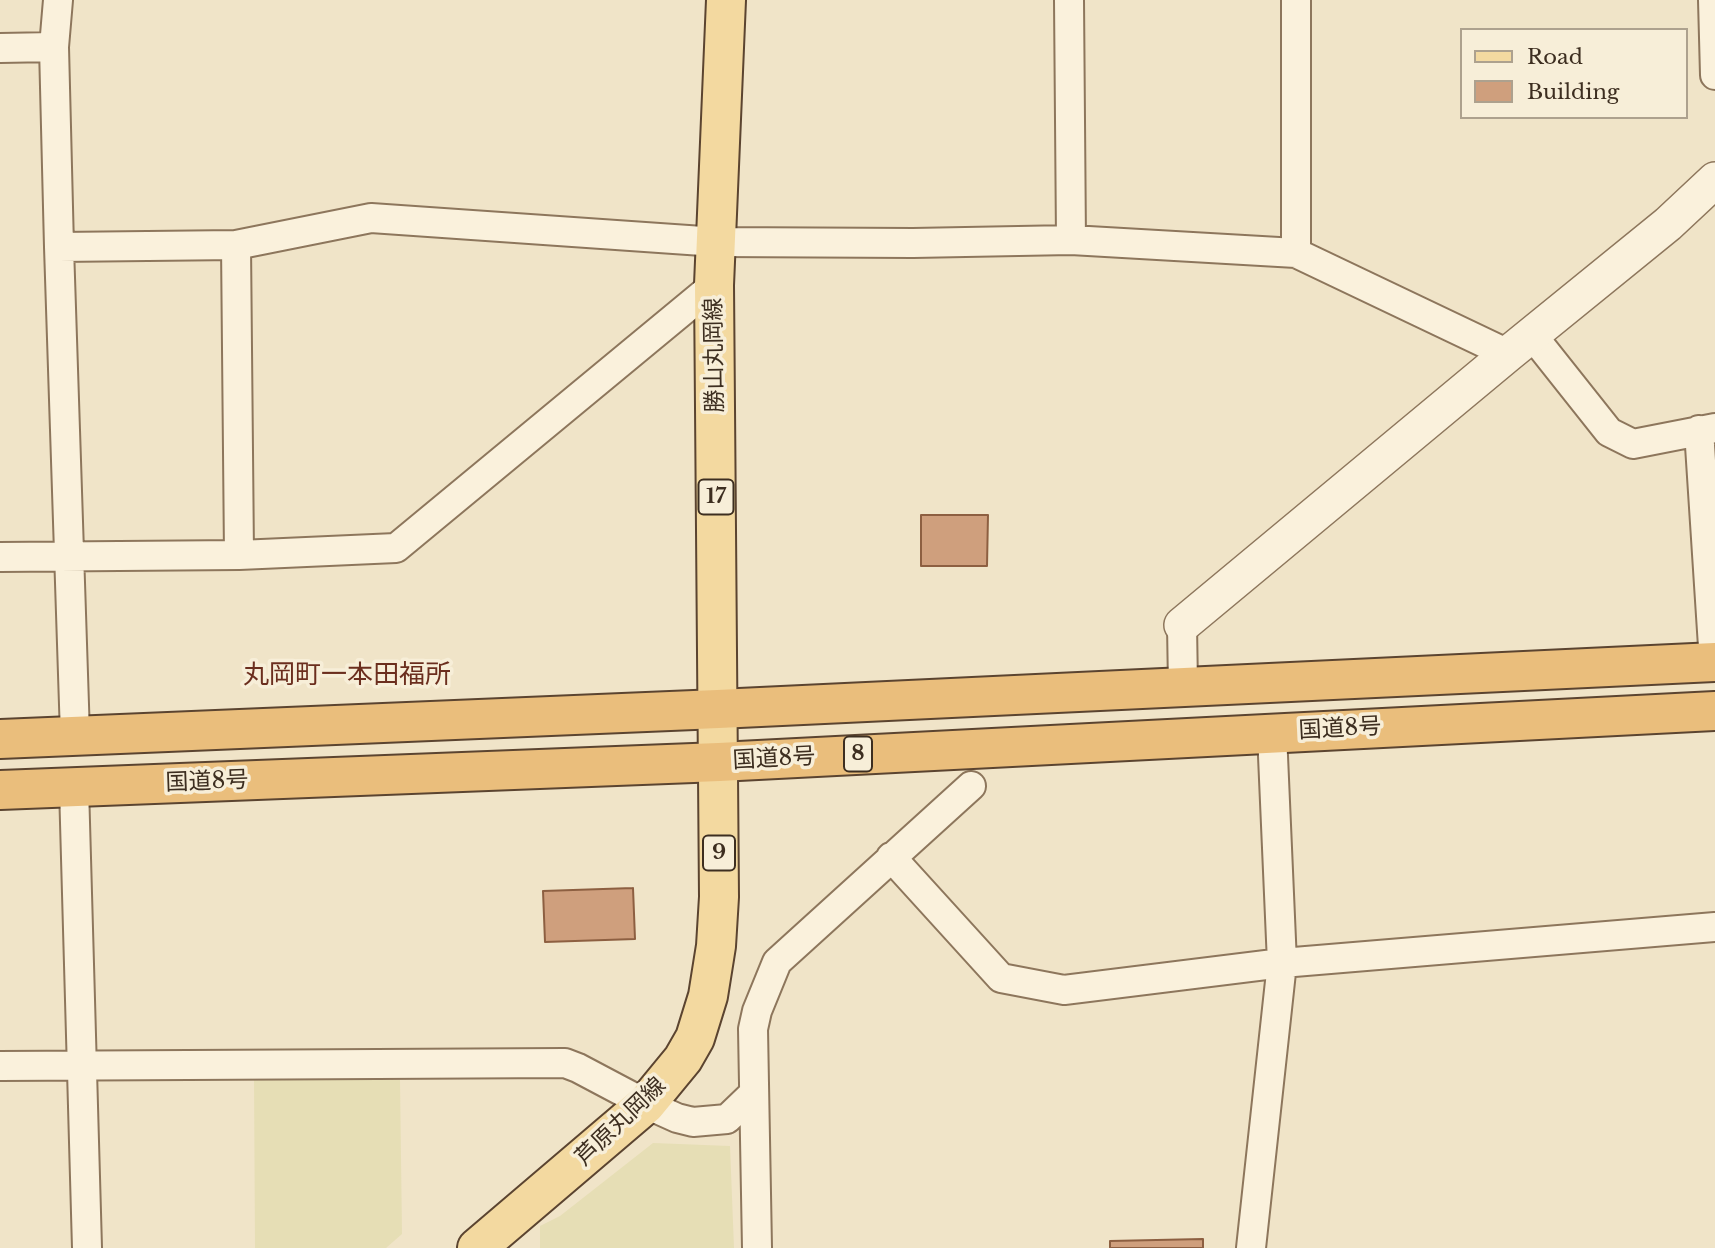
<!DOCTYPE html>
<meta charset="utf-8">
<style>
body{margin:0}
#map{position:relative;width:1715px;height:1248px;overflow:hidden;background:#f0e4c8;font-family:"Libre Baskerville",serif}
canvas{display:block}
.legend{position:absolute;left:1460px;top:28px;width:228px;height:91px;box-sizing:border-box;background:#f7eed8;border:2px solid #ada18e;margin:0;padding:9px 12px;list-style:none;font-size:21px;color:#3d2e20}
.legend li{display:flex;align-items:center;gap:14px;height:35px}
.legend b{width:35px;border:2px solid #ada18e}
</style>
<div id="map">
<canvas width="1715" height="1248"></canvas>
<ul class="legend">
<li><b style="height:9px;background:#f3d9a0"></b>Road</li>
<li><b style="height:19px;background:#cf9f7d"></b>Building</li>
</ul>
</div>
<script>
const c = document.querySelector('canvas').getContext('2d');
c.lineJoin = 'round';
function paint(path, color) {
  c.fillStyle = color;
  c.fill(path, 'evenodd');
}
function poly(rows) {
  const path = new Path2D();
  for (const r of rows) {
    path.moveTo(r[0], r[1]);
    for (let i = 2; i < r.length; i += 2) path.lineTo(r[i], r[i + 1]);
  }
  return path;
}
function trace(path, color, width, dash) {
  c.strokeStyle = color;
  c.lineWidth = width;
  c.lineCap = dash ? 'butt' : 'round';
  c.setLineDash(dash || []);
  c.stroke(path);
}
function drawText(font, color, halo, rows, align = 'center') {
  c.font = font + ' "Libre Baskerville","Noto Sans JP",serif';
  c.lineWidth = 7;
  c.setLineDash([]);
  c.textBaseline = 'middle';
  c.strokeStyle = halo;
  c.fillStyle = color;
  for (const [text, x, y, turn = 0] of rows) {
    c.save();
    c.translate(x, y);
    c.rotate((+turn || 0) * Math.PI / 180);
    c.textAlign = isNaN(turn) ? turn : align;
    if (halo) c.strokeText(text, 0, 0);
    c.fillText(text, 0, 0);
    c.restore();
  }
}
const farmland = poly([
 [254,1078,400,1080,402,1234,386,1248,255,1248],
 [653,1143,730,1146,734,1248,540,1248,540,1226,560,1216]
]);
const building = poly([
 [921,515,988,515,987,566,921,566,921,515],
 [633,888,635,939,545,942,543,891,633,888],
 [1203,1239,1203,1248,1110,1248,1110,1241,1203,1239]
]);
const minor = poly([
 [58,0,54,47,59,247,75,735],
 [1069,0,1071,240],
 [1713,0,1715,75],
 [0,48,54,47],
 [236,245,239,555],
 [59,247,236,245,371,218,717,242,913,243,1071,240,1296,253,1508,354],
 [1296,253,1296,0],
 [1532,335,1609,432,1633,444,1715,428],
 [1699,430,1714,662],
 [0,557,239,555,396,548,714,285],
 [1182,625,1183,686],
 [74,787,87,1248],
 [891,857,1001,978,1064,990,1282,963,1715,927],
 [0,1066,565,1063,578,1068,646,1104,677,1118,693,1122,727,1119,753,1094],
 [757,1248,753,1029,757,1011,777,962,971,786],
 [1251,1248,1282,963,1272,733]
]);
const tertiary = poly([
 [1182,625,1508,354,1668,224,1715,180]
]);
const primary = poly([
 [477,1248,646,1104,683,1059,695,1038,708,996,716,946,719,897,714,285,726,0]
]);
const trunk = poly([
 [0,739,718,709,1715,662],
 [0,790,719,762,1715,711]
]);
const shields = [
 [716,497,35],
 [858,754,28],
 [719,853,32]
];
const shieldNames = [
 ["17",716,497],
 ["8",858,754],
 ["9",719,853]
];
const streetNames = [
 ["勝山丸岡線",715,355,-91],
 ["国道8号",1340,729,-3],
 ["国道8号",774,759,-3],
 ["国道8号",207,782,-2],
 ["芦原丸岡線",621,1122,-44]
];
const quarterNames = [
 ["丸岡町一本田福所",347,676]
];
paint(farmland, '#e6deb5');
paint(building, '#cf9f7d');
trace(building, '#8d5f41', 2);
trace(minor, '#8d765c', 32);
trace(tertiary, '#8d765c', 38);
trace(primary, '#5b4430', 42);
trace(trunk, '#5b4430', 42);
trace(minor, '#faf1dc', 28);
trace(tertiary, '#faf1dc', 35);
trace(primary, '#f3d9a0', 38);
trace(trunk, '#eabe7c', 38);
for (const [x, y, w] of shields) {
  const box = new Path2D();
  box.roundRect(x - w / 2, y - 17.5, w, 35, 5);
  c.fillStyle = '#f7eed8';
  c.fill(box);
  trace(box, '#3d2e20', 2);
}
drawText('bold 21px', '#3d2e20', null, shieldNames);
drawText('23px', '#3d2e20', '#f7eed8', streetNames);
drawText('26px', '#6b2e1e', '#f7eed8', quarterNames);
</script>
